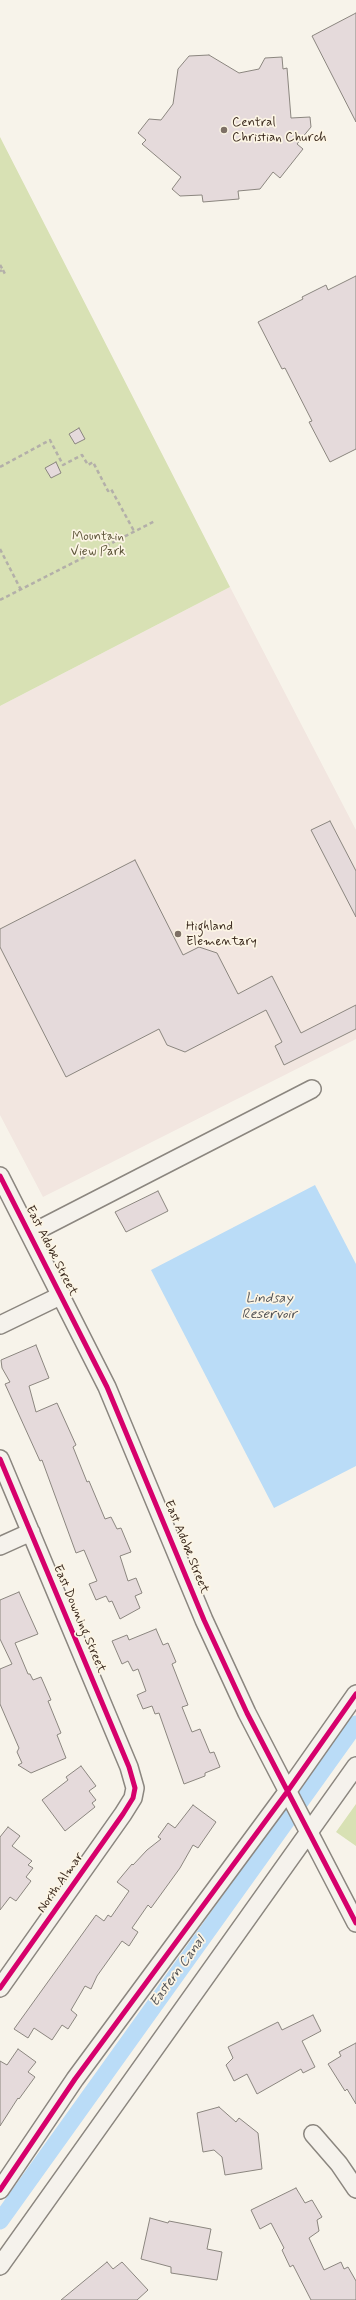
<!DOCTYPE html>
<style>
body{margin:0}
canvas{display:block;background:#f7f3ea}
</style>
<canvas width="356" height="2300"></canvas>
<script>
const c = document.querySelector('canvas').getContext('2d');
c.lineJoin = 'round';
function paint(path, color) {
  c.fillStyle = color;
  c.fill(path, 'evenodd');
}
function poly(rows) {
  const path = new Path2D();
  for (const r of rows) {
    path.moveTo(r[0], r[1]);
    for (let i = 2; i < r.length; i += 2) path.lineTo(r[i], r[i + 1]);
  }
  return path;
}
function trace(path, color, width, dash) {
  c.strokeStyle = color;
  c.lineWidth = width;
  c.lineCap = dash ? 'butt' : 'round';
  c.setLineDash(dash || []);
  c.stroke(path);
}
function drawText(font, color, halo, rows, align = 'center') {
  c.font = font + ' Mynerve,sans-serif';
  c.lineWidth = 3.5;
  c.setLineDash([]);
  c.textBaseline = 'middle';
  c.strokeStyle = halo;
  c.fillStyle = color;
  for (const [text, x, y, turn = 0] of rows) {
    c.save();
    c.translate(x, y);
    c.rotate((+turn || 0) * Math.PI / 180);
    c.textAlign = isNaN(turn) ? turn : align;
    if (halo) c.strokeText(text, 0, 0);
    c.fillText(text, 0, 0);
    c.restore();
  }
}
const built = poly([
 [230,587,356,830,356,1039,43,1197,0,1115,0,706]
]);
const green = poly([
 [0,137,230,587,0,706],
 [356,1804,356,1846,336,1832]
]);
const water = poly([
 [315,1185,356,1264,356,1466,274,1508,151,1270]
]);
const canal = poly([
 [0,2221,356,1724]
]);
const building = poly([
 [356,13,356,122,312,36,356,13],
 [209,55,239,73,259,69,265,58,282,57,283,69,287,68,291,118,310,117,311,127,297,144,303,149,280,178,273,172,260,189,238,191,239,199,203,202,202,195,180,196,172,189,181,177,142,144,146,140,138,133,149,119,161,120,173,104,178,69,189,56,209,55],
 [356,276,356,449,330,462,309,422,312,421,285,368,282,369,258,322,303,299,302,297,326,285,328,290,356,276],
 [79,428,85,439,75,444,69,434,79,428],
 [56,462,61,473,51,478,45,468,56,462],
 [330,821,356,871,356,917,311,830,330,821],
 [135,860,183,955,199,947,217,953,238,994,272,976,301,1033,356,1005,356,1029,284,1065,275,1046,282,1042,266,1010,185,1052,167,1045,159,1029,66,1077,0,947,0,929,135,860],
 [158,1191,168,1211,126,1232,115,1212,158,1191],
 [36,1345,49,1378,29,1386,36,1412,57,1403,76,1445,73,1447,87,1482,89,1481,105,1519,111,1517,117,1529,121,1528,131,1552,120,1556,128,1581,136,1578,142,1593,135,1596,140,1608,120,1619,112,1601,109,1602,106,1596,96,1600,89,1584,97,1581,84,1550,76,1553,42,1460,40,1461,5,1384,10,1382,2,1368,1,1360,36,1345],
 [19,1592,38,1634,15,1643,28,1674,30,1674,33,1680,41,1677,51,1700,48,1701,61,1733,57,1735,66,1758,31,1773,18,1765,22,1763,17,1752,19,1748,0,1704,0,1669,12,1664,0,1639,0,1600,19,1592],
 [156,1629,163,1645,168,1643,176,1662,172,1664,188,1705,182,1707,192,1732,200,1729,210,1753,214,1752,220,1767,205,1773,205,1776,184,1784,159,1713,155,1714,152,1706,143,1709,137,1695,146,1691,138,1669,133,1671,128,1661,122,1664,112,1641,127,1635,129,1640,156,1629],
 [81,1766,96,1786,89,1791,96,1800,92,1803,95,1807,65,1831,42,1800,68,1780,66,1777,81,1766],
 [193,1805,216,1822,198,1848,193,1845,180,1868,151,1908,148,1905,132,1928,138,1932,129,1946,122,1941,97,1976,91,1989,85,1986,71,2010,77,2015,68,2029,62,2025,52,2040,34,2028,28,2038,14,2029,96,1915,104,1921,108,1915,111,1917,129,1891,117,1882,132,1864,133,1865,147,1850,161,1839,158,1837,168,1823,175,1828,193,1805],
 [8,1827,20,1836,12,1846,32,1861,28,1865,33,1868,26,1877,31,1881,16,1901,10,1897,0,1910,0,1837,8,1827],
 [313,2015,321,2031,302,2041,315,2067,303,2073,301,2069,257,2094,247,2074,234,2081,226,2065,233,2058,228,2047,278,2022,282,2030,313,2015],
 [356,2043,356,2104,347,2089,345,2091,328,2064,341,2056,339,2052,356,2043],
 [18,2049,36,2062,28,2072,35,2077,19,2099,18,2098,0,2126,0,2061,7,2065,18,2049],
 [219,2107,236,2122,239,2118,258,2133,262,2169,225,2175,222,2157,214,2150,203,2152,197,2113,219,2107],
 [296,2188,305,2203,312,2200,322,2217,317,2220,319,2231,309,2238,324,2270,341,2262,344,2269,348,2267,356,2281,356,2300,311,2300,293,2265,290,2267,282,2250,284,2248,271,2223,260,2229,251,2210,296,2188],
 [150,2218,168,2223,169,2221,211,2229,207,2249,222,2252,217,2280,171,2273,171,2267,141,2259,150,2218],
 [107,2262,113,2269,122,2262,148,2290,137,2300,61,2300,107,2262]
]);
const path = poly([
 [0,265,3,270,0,271],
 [3,270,6,276],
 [0,467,50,440,63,465,82,455,88,465,93,462,108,491,111,489,134,531],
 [0,549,21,590],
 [0,600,155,521]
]);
const minor = poly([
 [0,1176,107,1387,204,1620,247,1713,356,1923],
 [30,1234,312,1089],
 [0,1325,62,1295],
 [0,1459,129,1767,135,1788,133,1798,123,1814,0,1988],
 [0,1546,31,1532],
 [313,2134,339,2164,356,2189],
 [0,2190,75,2079,287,1792,356,1694],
 [0,2266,356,1766]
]);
const cycleway = poly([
 [0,1176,107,1387,204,1620,247,1713,356,1923],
 [0,1459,129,1767,135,1788,133,1798,123,1814,0,1988],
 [0,2190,75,2079,287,1792,356,1694]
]);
const markers = [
 [224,130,4,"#7d7065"],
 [178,934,4,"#7d7065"]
];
const poiNames = [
 ["Central",232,123],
 ["Christian Church",232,138],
 ["Highland",186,927],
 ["Elementary",186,942]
];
const parkNames = [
 ["Mountain",98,537],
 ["View Park",98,552]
];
const streetNames = [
 ["East Adobe Street",51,1251,63],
 ["East Adobe Street",186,1547,68],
 ["East Downing Street",79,1619,67],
 ["North Almar",61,1883,-55]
];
const waterNames = [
 ["Lindsay",269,1299],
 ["Reservoir",269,1315],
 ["Eastern Canal",178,1972,-54]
];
paint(built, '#f2e6e0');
paint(green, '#d8e1b4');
paint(water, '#badcf7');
trace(canal, '#badcf7', 17);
paint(building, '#e5dadb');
trace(building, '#8b867f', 1);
trace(minor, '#8b867f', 20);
trace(path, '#b3afa9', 2.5, [4, 3]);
trace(minor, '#f5f2ec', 17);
trace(cycleway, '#d6006c', 5);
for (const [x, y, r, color] of markers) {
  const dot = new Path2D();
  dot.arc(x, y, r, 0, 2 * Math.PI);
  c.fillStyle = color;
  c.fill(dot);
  trace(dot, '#fcf5e5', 1.5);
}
drawText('13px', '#3b2a1e', '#fcf5e5', poiNames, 'left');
drawText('13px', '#5c5438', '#fcf5e5', parkNames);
drawText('13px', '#3b2a1e', '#fcf5e5', streetNames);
drawText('italic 14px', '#545456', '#fcf5e5', waterNames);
</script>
